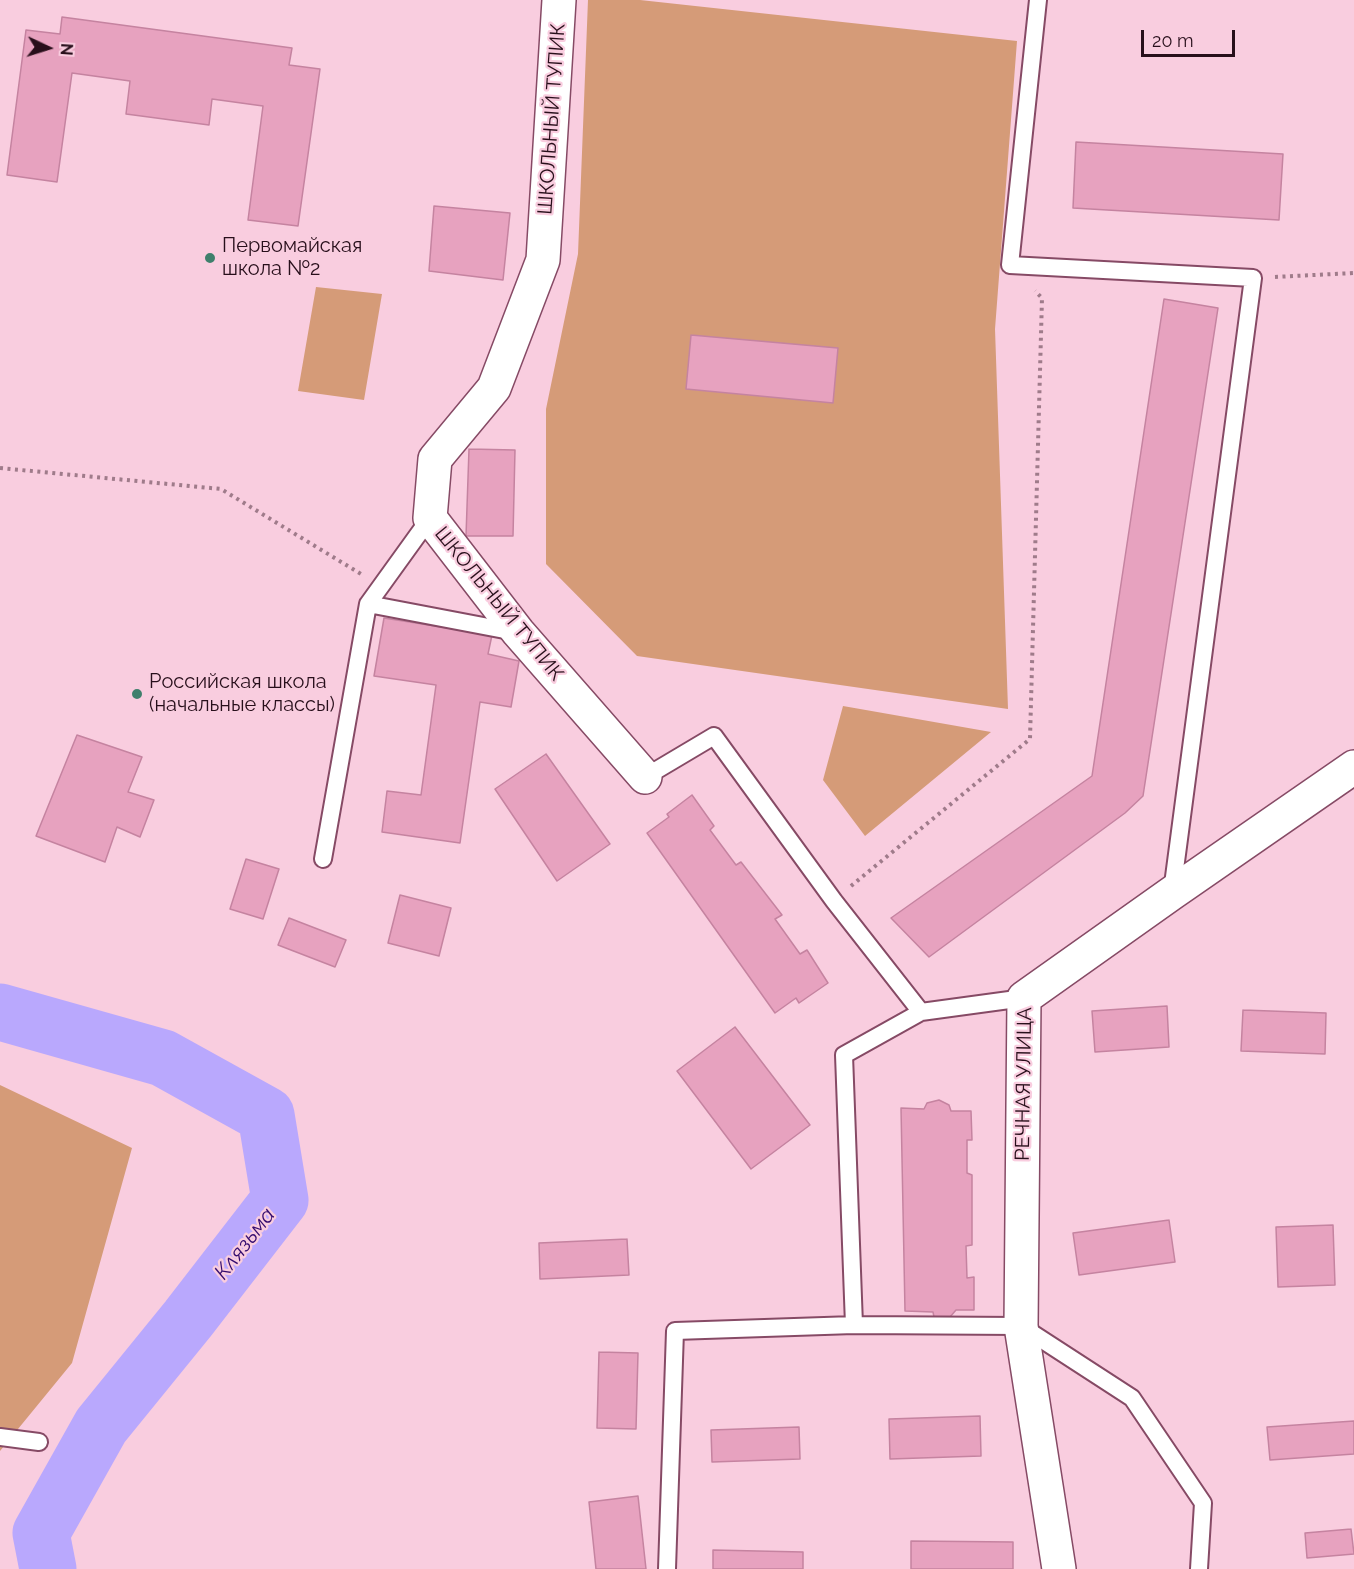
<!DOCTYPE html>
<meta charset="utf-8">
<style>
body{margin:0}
#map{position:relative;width:1354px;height:1569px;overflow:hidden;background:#f9cddf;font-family:Raleway,sans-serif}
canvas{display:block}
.north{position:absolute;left:18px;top:18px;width:60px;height:60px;-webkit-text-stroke:4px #f9cddf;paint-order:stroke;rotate:94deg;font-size:16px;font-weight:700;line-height:24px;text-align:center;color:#280f1b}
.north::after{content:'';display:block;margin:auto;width:21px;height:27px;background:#280f1b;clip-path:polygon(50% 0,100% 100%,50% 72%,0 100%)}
.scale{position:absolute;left:1141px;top:30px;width:94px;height:27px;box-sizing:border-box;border:3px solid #280f1b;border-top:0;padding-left:8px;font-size:18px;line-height:21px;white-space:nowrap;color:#280f1b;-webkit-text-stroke:4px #f9cddf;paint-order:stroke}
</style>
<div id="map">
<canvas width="1354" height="1569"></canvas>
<div class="north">N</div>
<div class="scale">20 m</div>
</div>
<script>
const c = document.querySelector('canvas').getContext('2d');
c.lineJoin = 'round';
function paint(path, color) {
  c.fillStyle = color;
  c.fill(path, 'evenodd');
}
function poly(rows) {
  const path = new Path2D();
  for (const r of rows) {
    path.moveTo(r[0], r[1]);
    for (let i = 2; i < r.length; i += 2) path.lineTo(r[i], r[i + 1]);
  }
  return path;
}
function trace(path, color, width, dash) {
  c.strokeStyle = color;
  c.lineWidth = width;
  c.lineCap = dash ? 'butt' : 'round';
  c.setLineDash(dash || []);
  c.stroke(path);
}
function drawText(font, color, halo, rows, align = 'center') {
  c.font = font + ' Raleway,sans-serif';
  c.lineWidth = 4.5;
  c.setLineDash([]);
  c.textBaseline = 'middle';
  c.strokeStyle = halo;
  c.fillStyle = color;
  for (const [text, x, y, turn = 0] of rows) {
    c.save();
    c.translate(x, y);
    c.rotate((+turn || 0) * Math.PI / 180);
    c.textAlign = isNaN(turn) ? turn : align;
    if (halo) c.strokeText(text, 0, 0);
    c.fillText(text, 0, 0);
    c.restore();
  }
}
const green = poly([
 [588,0,640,0,1017,41,995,329,1008,709,637,656,546,564,546,409,578,254],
 [316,287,382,294,364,400,298,391],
 [843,706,991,732,865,836,823,780],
 [0,1085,132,1148,72,1363,0,1451]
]);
const river = poly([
 [0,1012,163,1058,266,1115,280,1200,188,1319,101,1426,41,1533,48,1569]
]);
const building = poly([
 [62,17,292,48,289,65,320,69,298,226,248,220,263,106,212,99,209,125,126,114,130,81,72,73,57,182,7,175,26,30,60,34,62,17],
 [1076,142,1283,154,1279,220,1073,208,1076,142],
 [434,206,510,213,503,280,429,271,434,206],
 [1164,299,1218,308,1143,796,1125,813,929,957,891,918,1092,776,1164,299],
 [691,335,838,348,833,403,686,389,691,335],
 [469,449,515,450,513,536,466,536,469,449],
 [384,618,492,635,488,654,519,661,511,707,480,702,460,843,382,832,387,791,421,795,436,685,374,676,384,618],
 [77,735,142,757,128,792,154,800,140,837,117,827,105,862,36,836,77,735],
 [546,754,610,844,557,881,495,789,546,754],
 [692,795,714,826,710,830,736,865,741,862,782,915,775,919,800,954,807,950,828,983,799,1003,796,998,775,1013,647,833,669,817,667,814,692,795],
 [246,859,279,869,263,919,230,909,246,859],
 [400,895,451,908,439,956,388,943,400,895],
 [289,918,346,940,335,967,278,945,289,918],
 [1167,1006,1169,1047,1095,1052,1092,1011,1167,1006],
 [1243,1010,1326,1013,1325,1054,1241,1051,1243,1010],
 [735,1027,810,1125,751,1169,677,1071,735,1027],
 [939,1100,949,1105,951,1111,971,1111,972,1140,967,1140,967,1173,972,1175,972,1245,966,1246,967,1278,974,1277,974,1310,956,1310,950,1317,946,1319,934,1317,933,1312,905,1311,901,1108,924,1109,927,1103,939,1100],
 [1169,1220,1175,1262,1079,1275,1073,1233,1169,1220],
 [1333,1225,1335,1285,1278,1287,1276,1227,1333,1225],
 [627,1239,629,1275,540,1279,539,1243,627,1239],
 [599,1352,638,1353,636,1429,597,1428,599,1352],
 [980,1416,981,1456,890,1459,889,1419,980,1416],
 [1354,1421,1354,1454,1270,1460,1267,1427,1354,1421],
 [799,1427,800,1459,712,1462,711,1430,799,1427],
 [638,1496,646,1569,596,1569,589,1502,638,1496],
 [1351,1529,1354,1554,1307,1558,1305,1533,1351,1529],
 [911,1541,1013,1542,1013,1569,911,1569,911,1541],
 [713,1550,803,1552,803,1569,713,1569,713,1550]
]);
const path = poly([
 [1275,277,1354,273],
 [0,468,221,489,361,574],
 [851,886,1030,739,1042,298,1035,291]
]);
const service = poly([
 [1038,0,1010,265,1253,278,1172,892],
 [368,604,515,632],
 [645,777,714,736,834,901,921,1012],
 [323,859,368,604,430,518],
 [1024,998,921,1012,844,1055,854,1325,1021,1326,1132,1398,1203,1503,1199,1569],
 [0,1437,39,1442],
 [667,1569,675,1331,854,1325]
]);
const minor = poly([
 [559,0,543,260,494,388,435,459,430,518,518,632,645,777],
 [1059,1569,1021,1326,1024,998,1172,893,1354,767]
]);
const markers = [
 [210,258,6,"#3f7f6c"],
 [137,694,6,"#3f7f6c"]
];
const streetNames = [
 ["ШКОЛЬНЫЙ ТУПИК",552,119,-86],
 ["ШКОЛЬНЫЙ ТУПИК",499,604,51],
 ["РЕЧНАЯ УЛИЦА",1024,1084,-89]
];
const poiNames = [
 ["Первомайская",222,246],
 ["школа №2",222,269],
 ["Российская школа",149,682],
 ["(начальные классы)",149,705]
];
const waterNames = [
 ["Клязьма",245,1244,-52]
];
paint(green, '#d59b78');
trace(river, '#b9a8fd', 57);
paint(building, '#e7a2bf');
trace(building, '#c583a0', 1.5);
trace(service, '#864a65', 20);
trace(minor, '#864a65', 36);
trace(path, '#9f7b8a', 4, [3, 4.5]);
trace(service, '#fff', 16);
trace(minor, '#fff', 33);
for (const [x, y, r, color] of markers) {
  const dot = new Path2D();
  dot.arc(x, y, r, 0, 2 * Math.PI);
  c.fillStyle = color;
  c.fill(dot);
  trace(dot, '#f9cddf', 2);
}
drawText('20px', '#280f1b', '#f9cddf', streetNames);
drawText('20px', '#280f1b', '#f9cddf', poiNames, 'left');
drawText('italic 21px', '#330b6e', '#f9cddf', waterNames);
</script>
